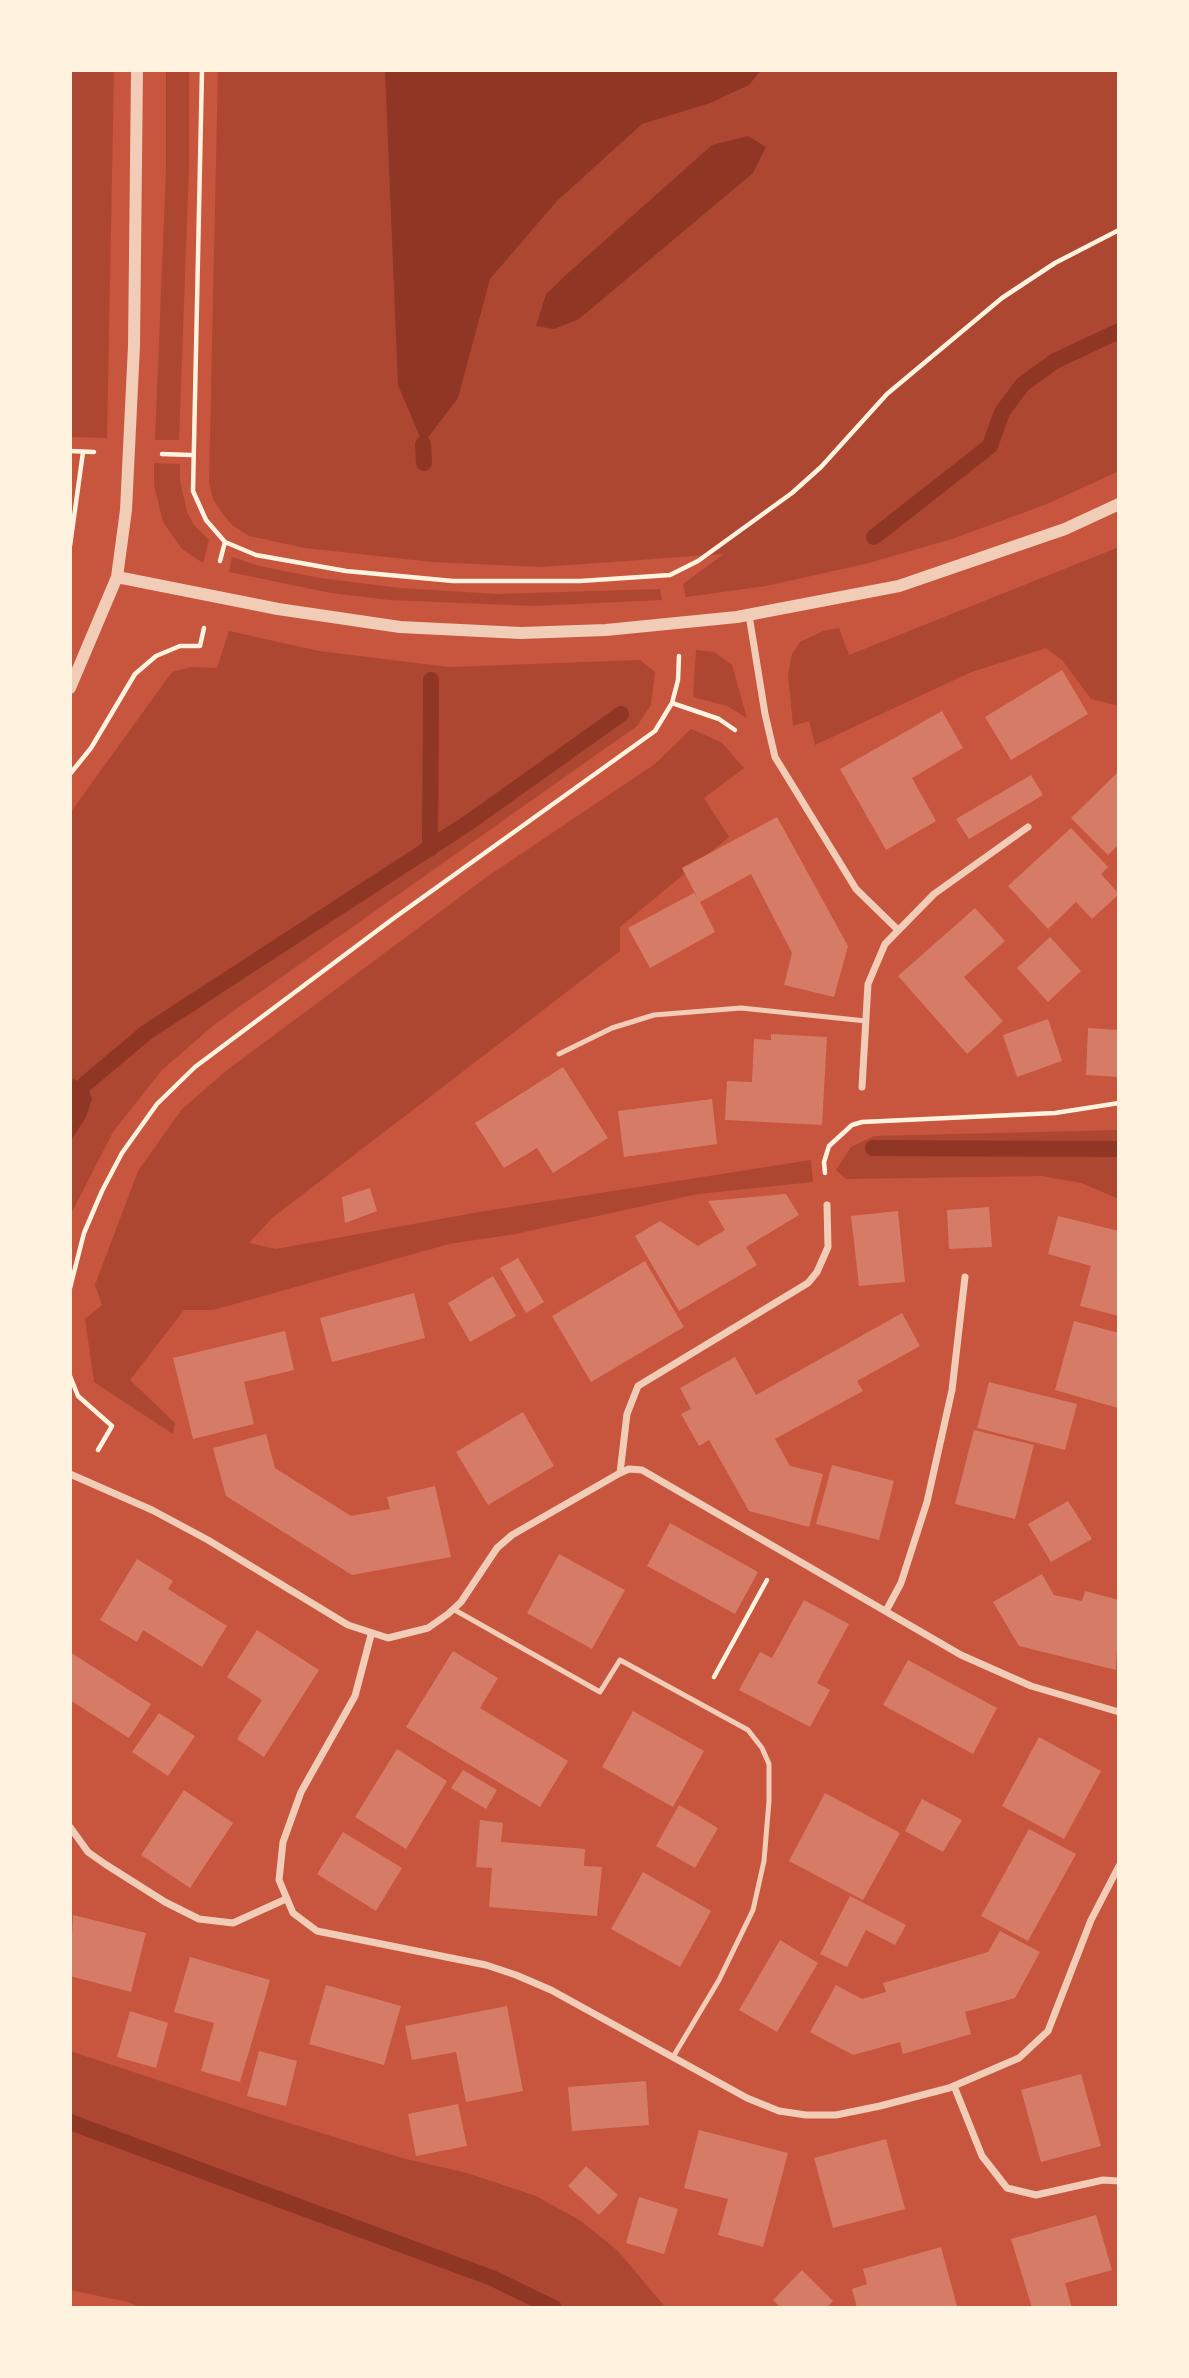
<!DOCTYPE html>
<style>
body{margin:0}
#map{position:relative;width:1189px;height:2378px;overflow:hidden;background:#c8553d;font-family:Helvetica,sans-serif}
canvas{display:block}
.frame{position:absolute;inset:0;border:72px solid #fff3e0;pointer-events:none}
</style>
<div id="map">
<canvas width="1189" height="2378"></canvas>
<div class="frame"></div>
</div>
<script>
const c = document.querySelector('canvas').getContext('2d');
c.lineJoin = 'round';
function paint(path, color) {
  c.fillStyle = color;
  c.fill(path, 'evenodd');
}
function poly(rows) {
  const path = new Path2D();
  for (const r of rows) {
    path.moveTo(r[0], r[1]);
    for (let i = 2; i < r.length; i += 2) path.lineTo(r[i], r[i + 1]);
  }
  return path;
}
function trace(path, color, width, dash) {
  c.strokeStyle = color;
  c.lineWidth = width;
  c.lineCap = dash ? 'butt' : 'round';
  c.setLineDash(dash || []);
  c.stroke(path);
}
const green = poly([
 [70,70,114,70,107,438,72,437,70,478],
 [166,70,189,70,189,167,179,440,155,440,166,169],
 [218,70,1119,70,1119,471,1047,504,952,539,865,564,766,586,686,597,683,584,724,554,541,567,432,562,305,548,249,536,232,525,222,513,213,499,209,482],
 [154,463,180,464,180,481,187,512,194,525,209,540,203,563,182,549,163,522,154,485],
 [1119,547,1119,706,1091,699,1063,661,1046,648,969,673,815,745,809,721,793,726,788,674,792,654,800,642,823,631,839,628,849,655],
 [232,557,259,566,320,578,400,588,496,594,660,589,662,600,535,606,389,600,331,593,229,572],
 [229,631,319,651,449,667,640,660,655,672,651,705,637,726,215,1024,161,1071,113,1132,70,1216,70,813,172,672,191,667,217,668],
 [696,650,714,652,732,665,747,718,727,706,693,697],
 [691,729,721,742,744,768,704,798,729,837,620,927,620,951,272,1218,249,1243,276,1249,479,1212,811,1160,813,1182,698,1194,515,1234,449,1244,213,1310,184,1310,130,1380,175,1423,173,1434,94,1382,85,1319,102,1305,95,1285,138,1171,182,1109,226,1071,488,876,655,764],
 [1119,1130,1119,1199,1081,1183,1042,1176,846,1179,836,1170,851,1147,874,1136],
 [70,2051,260,2114,402,2158,467,2173,536,2196,581,2221,618,2251,666,2308,143,2308,128,2302,70,2290]
]);
const water = poly([
 [385,70,761,70,749,85,710,103,642,124,557,201,490,279,458,398,423,444,398,385],
 [748,136,766,147,753,173,579,319,554,329,536,326,546,294,567,274,712,145],
 [74,1079,88,1087,92,1099,86,1117,70,1142,70,1080]
]);
const stream = poly([
 [423,444,424,463],
 [874,537,990,446,1002,412,1023,384,1055,361,1119,331],
 [430,849,431,680],
 [85,1084,147,1032,468,823,621,714],
 [873,1148,1119,1149],
 [70,2122,492,2278,554,2308]
]);
const building = poly([
 [1062,670,1088,714,1011,760,985,717],
 [942,711,963,748,912,778,936,821,886,850,840,769],
 [1119,771,1119,844,1108,855,1071,818],
 [1031,775,1043,795,969,839,956,819],
 [777,817,848,946,834,997,784,985,792,953,751,874,700,902,715,932,650,968,628,928,694,893,698,899,682,868],
 [1071,828,1108,867,1101,874,1119,894,1092,919,1076,902,1048,929,1008,886],
 [975,908,1005,941,964,977,1003,1021,967,1054,898,976],
 [1050,937,1081,971,1048,1002,1017,968],
 [1048,1019,1062,1061,1017,1077,1003,1035],
 [1088,1028,1119,1030,1119,1077,1086,1075],
 [771,1034,827,1037,822,1125,725,1120,727,1081,752,1082,754,1039,771,1040],
 [563,1067,608,1138,553,1173,537,1148,504,1168,475,1123],
 [712,1099,717,1144,624,1157,618,1111],
 [370,1188,377,1211,345,1223,342,1197],
 [786,1194,799,1215,746,1247,757,1265,679,1311,635,1236,660,1221,698,1246,725,1230,708,1201],
 [989,1207,992,1247,949,1249,947,1210],
 [898,1211,905,1282,859,1286,851,1216],
 [1058,1216,1119,1231,1119,1316,1080,1306,1091,1266,1048,1254],
 [518,1258,544,1302,526,1313,500,1268],
 [645,1261,684,1327,591,1382,552,1316],
 [493,1276,516,1316,470,1342,448,1303],
 [414,1293,425,1338,332,1362,320,1318],
 [902,1313,920,1346,857,1381,863,1391,775,1439,790,1466,823,1474,809,1527,749,1511,709,1440,699,1446,681,1414,691,1409,680,1388,735,1357,756,1395],
 [1074,1321,1119,1333,1118,1408,1055,1390],
 [285,1331,294,1370,244,1382,254,1424,193,1439,173,1358],
 [989,1382,1077,1404,1065,1450,977,1428],
 [523,1412,554,1466,488,1505,456,1452],
 [974,1430,1034,1445,1015,1519,955,1504],
 [266,1434,275,1468,351,1516,390,1509,387,1497,435,1486,451,1557,352,1575,226,1496,213,1448],
 [832,1465,894,1481,879,1540,816,1524],
 [1068,1501,1092,1539,1051,1562,1028,1524],
 [670,1523,758,1572,735,1614,647,1566],
 [559,1554,625,1590,592,1649,527,1613],
 [137,1559,173,1581,168,1589,227,1626,202,1667,143,1630,137,1642,100,1620],
 [1042,1574,1054,1595,1082,1601,1085,1591,1119,1600,1116,1670,1019,1646,993,1602],
 [804,1600,849,1624,817,1683,830,1690,810,1727,739,1690,760,1652,772,1658],
 [257,1630,319,1670,264,1757,237,1739,262,1700,227,1677],
 [453,1651,498,1678,480,1708,568,1761,540,1807,406,1727],
 [70,1652,151,1704,129,1738,70,1700],
 [908,1660,997,1708,973,1754,883,1705],
 [633,1711,704,1751,673,1807,602,1767],
 [159,1713,195,1736,168,1776,132,1752],
 [1039,1737,1101,1771,1064,1839,1002,1806],
 [397,1749,447,1781,406,1849,355,1817],
 [463,1770,497,1790,486,1809,451,1788],
 [184,1790,233,1823,190,1888,141,1855],
 [825,1793,900,1833,863,1900,789,1861],
 [922,1799,962,1820,943,1852,905,1831],
 [679,1805,718,1828,695,1868,656,1846],
 [480,1820,503,1823,501,1842,585,1849,584,1866,602,1867,597,1916,489,1907,492,1868,476,1867],
 [1029,1829,1076,1854,1028,1941,981,1916],
 [343,1832,402,1868,376,1911,317,1874],
 [643,1872,711,1911,680,1967,611,1929],
 [850,1896,906,1925,895,1945,866,1930,847,1967,820,1954],
 [73,1915,146,1933,131,1992,70,1976],
 [1000,1931,1040,1952,1015,1998,965,2012,971,2034,903,2054,900,2042,853,2055,810,2032,836,1985,862,1999,886,1992,883,1983,988,1952],
 [780,1940,818,1963,777,2032,739,2010],
 [190,1957,270,1980,240,2082,201,2071,214,2023,174,2012],
 [326,1985,401,2006,384,2065,309,2044],
 [507,2006,523,2091,466,2102,456,2052,412,2060,405,2026],
 [130,2011,168,2023,156,2068,117,2057],
 [259,2051,297,2061,286,2106,247,2096],
 [1081,2074,1101,2146,1041,2162,1021,2090],
 [646,2081,649,2125,572,2131,568,2087],
 [458,2104,467,2146,416,2156,408,2114],
 [699,2130,788,2153,763,2247,718,2235,728,2199,684,2188],
 [886,2139,905,2209,833,2228,814,2158],
 [586,2166,618,2195,599,2215,568,2186],
 [639,2197,678,2209,664,2254,626,2243],
 [1096,2215,1112,2270,1065,2283,1072,2308,1032,2308,1011,2239],
 [941,2247,957,2306,857,2308,852,2289,867,2284,863,2269],
 [802,2270,833,2301,826,2308,781,2308,773,2300]
]);
const path = poly([
 [202,70,193,491,206,520,225,542,256,555,346,571,453,581,580,581,670,575,698,561,792,493,821,467,887,394,1002,298,1055,263,1119,230],
 [70,451,94,452],
 [162,454,191,455],
 [70,546,83,452],
 [220,561,225,542],
 [672,703,719,719,735,730],
 [70,774,91,748,135,674,156,656,180,646,200,646,204,628],
 [825,1173,824,1162,829,1146,852,1125,862,1122,1055,1113,1119,1103],
 [70,1288,84,1233,102,1191,122,1153,157,1104,195,1067,394,918,655,731,672,703,678,680,679,656],
 [70,1376,78,1396,112,1426,98,1450],
 [714,1677,767,1580]
]);
const service = poly([
 [559,1054,612,1028,654,1015,741,1008,866,1021],
 [453,1609,600,1692,620,1660,748,1730,762,1748,769,1764,769,1801,764,1861,753,1910,719,1980,673,2057]
]);
const minor = poly([
 [749,615,765,714,775,757,856,889,897,929],
 [862,1087,868,984,885,944,934,894,1028,827],
 [620,1473,627,1414,638,1386,808,1283,817,1272,828,1247,827,1205],
 [70,1474,152,1510,208,1540,348,1625,388,1638,428,1628,448,1614,461,1602,497,1548,512,1535,620,1473,629,1469,642,1470,961,1655,1031,1686,1119,1712],
 [886,1611,901,1583,927,1502,952,1390,965,1277],
 [371,1635,355,1696,301,1792,283,1842,279,1880,293,1913,317,1931,486,1965,516,1975,551,1990,747,2098,779,2111,806,2115,836,2115,880,2106,949,2088,1019,2058,1048,2031,1091,1920,1119,1866],
 [70,1827,88,1852,105,1864,165,1902,199,1919,233,1923,286,1899],
 [954,2086,982,2156,1007,2188,1036,2195,1103,2180,1119,2181]
]);
const tertiary = poly([
 [117,577,278,609,400,627,521,633,606,630,737,617,899,586,1065,529,1119,504],
 [70,688,117,577,126,510,134,346,137,70]
]);
paint(green, '#ae4732');
paint(water, '#8f3625');
trace(stream, '#8f3625', 16);
paint(building, '#d67c66');
trace(path, '#fff3e0', 4.5);
trace(service, '#f1ccb7', 5);
trace(minor, '#f1ccb7', 7);
trace(tertiary, '#f1ccb7', 12);
</script>
